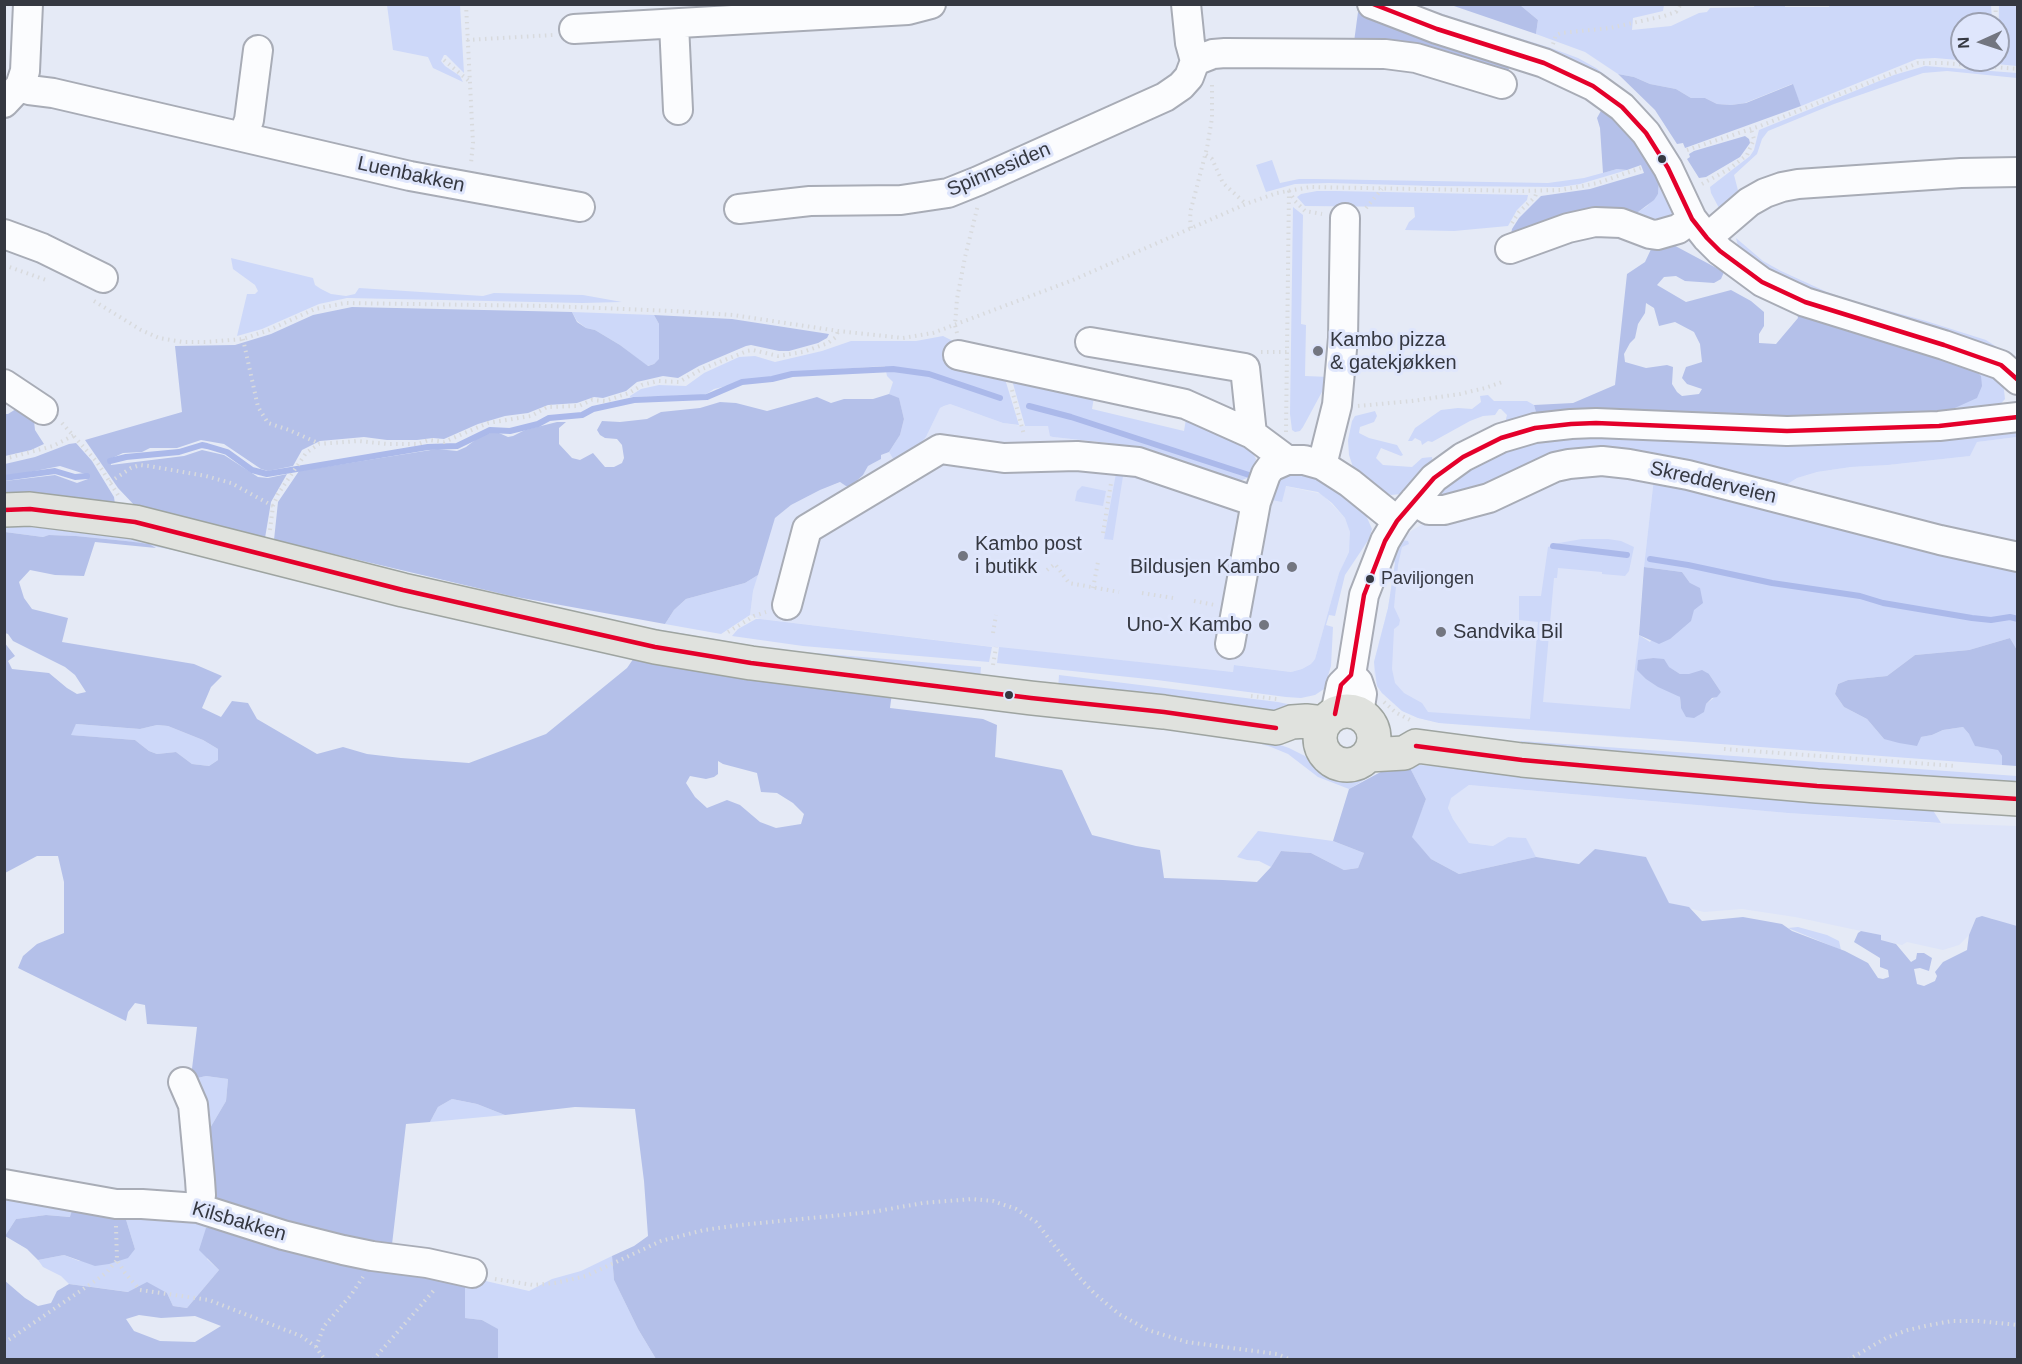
<!DOCTYPE html>
<html>
<head>
<meta charset="utf-8">
<style>
  body { margin:0 }
  #map { position:relative; width:2022px; height:1364px; overflow:hidden; background:#e5eaf6; font-family:Arial,sans-serif }
  canvas { display:block }
  .frame { position:absolute; inset:0; border:6px solid #353841; pointer-events:none }
  .north { position:absolute; left:1950px; top:12px; width:60px; height:60px; box-sizing:border-box; background:#dfe6fc; border:2px solid #9ba0b1; border-radius:50%; rotate:267deg; font-size:16px; font-weight:700; line-height:24px; text-align:center; color:#353841 }
  .north::after { content:''; display:block; margin:auto; width:21px; height:27px; background:#737680; clip-path:polygon(50% 0,100% 100%,50% 72%,0 100%) }
</style>
</head>
<body>
<div id="map">
<canvas width="2022" height="1364"></canvas>
<div class="frame"></div>
<div class="north">N</div>
</div>
<script>
const ctx = document.querySelector('canvas').getContext('2d');
ctx.lineJoin = 'round';
function fillPath(path, color) {
  ctx.fillStyle = color;
  ctx.fill(path, 'evenodd');
}
function poly(rows) {
  const path = new Path2D();
  for (const r of rows) {
    if (r.length === 3) {
      path.moveTo(r[0] + r[2], r[1]);
      path.arc(r[0], r[1], r[2], 0, 2 * Math.PI);
      continue;
    }
    path.moveTo(r[0], r[1]);
    for (let i = 2; i < r.length; i += 2) path.lineTo(r[i], r[i + 1]);
  }
  return path;
}
function strokePath(path, color, width, dash) {
  ctx.strokeStyle = color;
  ctx.lineWidth = width;
  ctx.lineCap = dash ? 'butt' : 'round';
  ctx.setLineDash(dash || []);
  ctx.stroke(path);
}
function drawText(font, color, halo, rows, align = 'center') {
  ctx.font = font + ' Arial,sans-serif';
  ctx.lineWidth = 6;
  ctx.setLineDash([]);
  ctx.textBaseline = 'middle';
  ctx.strokeStyle = halo;
  ctx.fillStyle = color;
  for (const [text, x, y, turn = 0] of rows) {
    ctx.save();
    ctx.translate(x, y);
    ctx.rotate((+turn || 0) * Math.PI / 180);
    ctx.textAlign = isNaN(turn) ? turn : align;
    if (halo) ctx.strokeText(text, 0, 0);
    ctx.fillText(text, 0, 0);
    ctx.restore();
  }
}
fillPath(poly([
  [950,404,1003,423,1022,426,1048,426,1053,437,1109,443,1128,448,1282,501,1285,486,1322,494,1345,518,1349,527,1351,537,1349,552,1339,573,1315,659,1311,664,1302,669,1291,672,1235,665,1233,672,1011,649,760,619,750,615,753,591,775,518,791,505,820,490,841,482,851,486,863,475,868,466,881,459,881,455,889,452,895,462,926,437,940,408],
  [2017,437,2017,547,1783,487,1797,478,1817,472,1851,467,1888,465,1970,456,1977,442],
  [1579,472,1654,478,1643,577,1631,738,1439,723,1418,718,1402,711,1382,693,1377,686,1374,672,1374,662,1388,608,1395,563,1392,558,1402,540,1411,531,1426,522],
  [1469,785,1788,813,1932,823,2017,826,2017,926,1998,922,1991,918,1976,918,1969,935,1959,945,1943,950,1907,942,1902,945,1880,940,1880,935,1795,917,1742,909,1704,912,1669,903,1659,883,1595,849,1579,864,1536,857,1525,838,1508,837,1493,846,1469,843,1453,819,1448,808,1450,798]
]), '#dde4f9');
fillPath(poly([
  [1755,4,1785,5,1785,7,1829,7,1830,4,1991,5,1992,20,1990,24,1962,24,1962,60,1971,60,1970,61,1935,58,1917,59,1801,106,1792,84,1745,103,1731,105,1717,104,1705,98,1691,98,1676,89,1650,84,1634,77,1618,74,1585,52,1536,34,1538,20,1520,5,1664,5,1663,11,1633,18,1632,30,1671,26,1699,13,1707,12,1710,8,1754,7],
  [387,5,460,5,464,73,446,55,444,55,441,61,445,66,460,76,463,82,433,68,428,57,393,50],
  [1395,5,1414,5,1551,48,1578,58,1596,68,1609,78,1639,105],
  [1999,5,2017,5,2017,66,1986,63,1985,60,1998,60],
  [1925,66,2017,73,2017,78,1947,71,1923,73,1834,104,1768,131,1762,139,1757,154,1734,175,1740,198,1719,208,1711,193,1710,187,1750,156,1754,150,1759,130,1894,75],
  [1272,160,1280,183,1299,179,1314,179,1548,183,1584,178,1617,169,1627,170,1580,184,1560,187,1434,186,1329,183,1295,184,1266,192,1256,165],
  [1659,182,1674,207,1671,221,1665,226,1627,215,1638,212,1647,206,1658,194],
  [1317,191,1336,191,1528,195,1527,200,1517,210,1508,226,1454,231,1405,230,1409,222,1415,217,1414,207,1305,206,1297,197,1301,194],
  [1293,207,1303,215,1301,324,1306,325,1305,376,1330,377,1303,427,1300,431,1295,432,1292,430,1290,414],
  [1736,238,1763,261,1781,271,1827,292,1850,300,1926,321,1986,340,2000,349,1996,352,1788,284,1739,251],
  [231,258,313,278,315,285,321,289,331,294,346,296,355,294,359,288,483,296,494,293,583,295,622,302,582,303,347,298,319,304,262,329,237,336,247,294,255,294,258,291,255,285,233,269],
  [572,312,654,315,659,324,659,360,654,364,647,366,620,345,595,330,586,328,577,321],
  [943,336,955,342,948,367,1005,379,1019,425,1003,423,950,404,944,406,940,408,926,437,915,449,895,462,889,452,900,435,904,419,899,399,889,394,893,382,887,376,885,366,791,372,775,377,737,381,735,384,714,389,705,395,630,397,630,396,641,389,659,385,686,386,704,373,739,357,755,356,775,362,822,351,851,341,916,341],
  [1966,361,2003,382,2005,399,1997,408,1946,412],
  [1012,380,1094,397,1092,409,1184,431,1186,419,1199,421,1251,449,1256,459,1255,464,1247,478,1235,483,1109,443,1053,437,1050,436,1048,426,1025,426],
  [1488,395,1494,401,1527,401,1534,405,1537,416,1505,423,1507,415,1501,409,1499,409,1495,415,1483,416,1470,421,1432,442,1428,441,1422,445,1421,441,1415,438,1412,441,1408,441,1415,428,1441,410,1458,408,1472,409,1481,402,1480,396],
  [1375,411,1377,416,1374,422,1360,427,1359,433,1369,438,1397,445,1403,455,1401,456,1381,448,1376,458,1383,465,1412,467,1422,458,1432,457,1433,463,1401,494,1391,495,1376,487,1353,467,1349,455,1348,440,1352,421,1355,416],
  [2017,431,2017,437,1977,442,1970,456,1888,465,1851,467,1817,472,1797,478,1783,487,1648,459,1506,481,1442,497,1441,495,1444,486,1491,455,1553,436],
  [1117,468,1141,473,1140,479,1123,476,1113,540,1104,539],
  [1297,471,1319,474,1365,513,1372,529,1369,539,1345,575,1335,616,1329,615,1326,625,1333,627,1331,666,1324,689,1315,695,1301,698,1286,697,1157,680,997,663,999,647,1233,672,1234,665,1291,672,1302,669,1311,664,1315,659,1339,573,1349,552,1350,532,1345,518,1332,503,1318,492,1286,486,1282,502,1272,500,1275,484,1282,477],
  [1654,478,2017,569,2017,650,2010,638,1969,650,1915,655,1887,676,1848,680,1838,684,1835,694,1844,707,1867,719,1884,739,1921,737,1932,735,1943,730,1963,727,1969,734,1976,746,1998,749,2002,756,2002,765,1439,723,1418,718,1402,711,1382,693,1377,686,1374,662,1388,608,1395,563,1392,558,1402,540,1408,541,1409,544,1402,547,1398,565,1394,607,1400,620,1399,625,1394,629,1392,669,1395,683,1404,693,1422,703,1428,712,1530,719,1538,622,1519,620,1519,596,1541,596,1548,547,1559,543,1582,539,1608,539,1621,541,1634,547,1629,571,1625,576,1602,574,1602,572,1558,568,1557,578,1554,578,1543,702,1630,709,1639,635,1650,642,1690,583,1682,572,1644,567],
  [1653,658,1680,674,1709,674,1721,692,1706,704,1681,708,1680,697,1638,661],
  [1082,486,1106,491,1103,506,1075,501,1077,491],
  [5,526,52,528,121,535,202,553,198,555,126,541,76,536,50,535,43,537,5,532],
  [758,575,753,591,750,615,721,634,665,624,674,610,686,599,745,583],
  [591,618,779,650,981,667,980,680,776,654],
  [756,619,760,619,992,647,989,662,803,646,732,636,738,629],
  [1059,675,1278,702,1306,708,1291,711,1255,711,1087,687,1078,686,1058,690],
  [76,724,140,729,157,725,168,726,203,740,218,749,218,760,209,766,192,764,176,752,157,754,149,751,135,740,70,735],
  [1220,731,1263,739,1289,748,1305,756,1322,771,1335,777,1347,780,1358,779,1376,773,1349,789,1318,777,1288,754,1271,747],
  [1521,741,2017,776,2017,787,1521,745,1520,743],
  [1408,764,1933,806,1934,812,1941,823,1788,813,1469,785,1451,798,1448,808,1453,819,1469,843,1493,846,1508,837,1526,838,1536,857,1459,874,1431,859,1411,837,1426,799],
  [1258,831,1333,841,1364,853,1358,868,1344,870,1311,853,1281,851,1271,867,1259,861,1247,860,1237,857],
  [1798,927,1827,935,1839,941,1841,950,1788,928],
  [206,1076,228,1079,226,1101,203,1140,193,1079],
  [452,1099,477,1104,505,1115,430,1122,438,1107],
  [5,1192,74,1204,71,1217,46,1215,16,1219,5,1236],
  [124,1213,223,1225,207,1259,219,1270,187,1308,173,1306,167,1293,129,1292,69,1284,61,1276,43,1267,38,1260,64,1255,79,1261,135,1249],
  [612,1256,614,1280,638,1329,656,1359,498,1359,497,1329,482,1320,465,1318,465,1285,421,1266,529,1291,552,1279,581,1271]
]), '#cdd8f9');
fillPath(poly([
  [1451,5,1520,5,1538,20,1536,34],
  [1358,12,1508,62,1509,71,1507,75,1354,42],
  [1618,74,1634,77,1650,84,1676,89,1691,98,1705,98,1717,104,1731,105,1746,103,1793,84,1801,106,1685,148,1683,143,1677,144,1655,110],
  [1603,107,1626,129,1652,167,1659,182,1658,194,1654,200,1638,212,1627,215,1511,234,1512,229,1519,218,1541,196,1590,189,1644,173,1641,165,1627,170,1617,169,1603,173,1600,128,1597,118],
  [1745,136,1749,139,1750,143,1740,157,1706,177,1699,178,1687,159,1690,157,1689,154,1694,151],
  [1666,241,1724,272,1721,279,1714,283,1685,281,1676,276,1664,277,1657,285,1686,302,1731,290,1751,301,1764,312,1764,326,1759,334,1759,343,1776,344,1798,318,1796,308,1966,361,1981,376,1982,386,1977,398,1946,412,1918,417,1537,416,1534,405,1573,403,1615,385,1627,274,1645,262,1653,245],
  [1646,303,1654,308,1659,326,1675,322,1694,332,1700,344,1702,362,1686,367,1682,378,1687,384,1702,389,1699,394,1682,396,1677,392,1672,384,1673,367,1667,365,1646,368,1625,362,1624,354,1630,343,1635,338,1638,324,1645,313],
  [352,307,572,312,577,322,586,328,595,330,620,345,648,366,654,364,659,359,659,324,654,315,732,319,829,334,827,338,818,343,789,351,779,351,751,345,746,346,699,366,678,378,663,376,637,382,626,391,603,398,594,397,577,403,548,405,528,413,505,416,478,424,444,439,433,438,417,440,387,440,364,437,320,441,302,450,293,466,268,471,261,469,224,444,201,440,177,448,150,448,142,452,123,453,110,459,111,465,184,456,202,450,224,455,258,477,268,478,287,474,271,502,265,538,137,508,118,488,85,440,182,412,175,346,235,345,271,334,313,315],
  [889,394,899,398,904,419,900,435,889,452,881,455,881,459,868,466,863,475,851,486,846,486,840,482,820,490,791,505,775,518,758,575,745,583,686,599,674,610,665,624,511,596,274,540,278,502,299,471,437,449,457,451,466,447,479,437,490,433,499,433,508,437,513,436,525,430,557,422,566,422,559,428,559,444,572,458,580,460,593,453,605,467,614,467,622,463,624,458,622,445,617,439,605,438,600,435,597,430,602,421,620,422,647,419,661,412,700,408,720,402,736,403,767,411,817,397,831,403,844,399,873,399],
  [16,409,34,421,35,430,44,444,31,450,5,456,4,414,8,414],
  [76,443,92,461,114,497,115,504,5,496,5,481,55,475,77,483,88,479,85,474,60,466,5,477,5,464,35,457,69,444],
  [5,532,43,537,49,535,76,536,126,541,149,544,156,548,95,542,84,576,55,575,30,570,19,582,24,598,32,609,68,618,62,642,194,664,222,676,211,687,202,708,221,717,232,701,248,703,257,719,317,754,343,747,367,754,401,758,469,763,546,734,627,668,636,655,892,693,890,708,983,719,997,725,995,757,1062,770,1092,835,1136,846,1160,850,1164,878,1223,880,1257,882,1271,867,1281,851,1311,853,1344,870,1358,868,1364,853,1333,841,1349,789,1390,767,1408,764,1426,799,1412,837,1431,859,1459,874,1536,857,1579,864,1595,849,1646,857,1669,903,1689,907,1702,921,1743,917,1782,924,1792,931,1845,951,1868,963,1878,978,1883,979,1889,977,1888,970,1880,967,1880,958,1854,942,1858,933,1861,931,1881,935,1881,940,1896,944,1911,962,1916,959,1917,953,1924,953,1932,958,1929,971,1920,968,1914,969,1917,984,1924,986,1935,981,1937,976,1935,972,1943,962,1967,950,1969,935,1976,918,1982,916,2017,926,2017,1359,656,1359,638,1329,614,1280,612,1256,634,1246,648,1236,644,1181,635,1109,575,1107,505,1115,477,1104,452,1099,438,1107,430,1122,406,1124,391,1253,214,1210,203,1140,226,1101,228,1079,206,1076,193,1079,191,1077,197,1027,147,1024,145,1005,135,1003,128,1012,126,1021,18,968,23,956,37,944,64,933,64,882,58,856,37,856,5,873,4,642,15,656,8,661,12,669,49,673,67,688,77,694,86,692,75,675,65,667,13,641,8,634,5,633],
  [76,724,140,729,157,725,168,726,203,740,218,749,218,760,209,766,192,764,176,752,157,754,149,751,135,740,71,735],
  [718,761,723,764,757,773,761,792,777,793,793,803,804,814,801,824,776,828,760,822,740,805,727,800,707,808,695,797,686,783,690,776,706,779,714,777,718,774],
  [1644,567,1682,572,1690,583,1700,588,1703,603,1694,610,1691,621,1670,639,1659,644,1639,635],
  [2010,638,2017,650,2017,766,2002,765,2002,756,1998,750,1975,746,1969,734,1963,727,1943,730,1932,735,1921,737,1917,746,1899,743,1884,739,1867,719,1844,707,1835,694,1838,684,1848,680,1887,676,1915,655,1969,650],
  [1653,658,1664,659,1669,667,1680,674,1689,674,1702,670,1709,674,1721,692,1717,697,1712,698,1706,704,1704,712,1694,718,1686,717,1681,708,1680,697,1658,687,1646,679,1637,670,1638,660],
  [74,1204,124,1213,135,1249,128,1258,109,1264,95,1266,64,1255,38,1260,27,1249,5,1236,16,1219,46,1215,70,1217],
  [223,1225,465,1285,465,1318,482,1320,498,1329,498,1359,5,1359,4,1280,25,1298,38,1306,51,1303,57,1291,69,1284,128,1292,147,1282,167,1293,173,1306,187,1308,219,1270,199,1250,206,1228],
  [139,1315,161,1318,195,1316,221,1326,195,1342,160,1341,134,1331,126,1319]
]), '#b4c0e9');
strokePath(poly([
  [1029,406,1071,417,1249,475],
  [110,461,126,457,179,452,202,445,207,446,227,452,252,470,267,474,428,447,457,446,490,430,510,431,538,424,549,418,582,415,593,409,634,400,707,397,742,382,772,379,792,374,893,369,929,374,1000,398],
  [4,478,55,471,75,477,87,476],
  [1553,546,1627,555],
  [1650,559,1688,565,1772,583,1860,596,1883,603,1972,618,1991,620,2010,617,2018,619]
]), '#abb9ea', 6);
const minor = poly([
  [1372,4,1437,29,1544,63,1593,86,1622,107,1646,133,1668,168,1692,219,1707,238,1720,251,1762,282,1805,302,1944,345,2001,365,2018,380],
  [674,24,678,110],
  [574,29,908,10,931,4],
  [1195,61,1213,54,1225,53,1385,54,1416,58,1502,84],
  [20,86,29,90,53,93,410,176,580,207],
  [4,103,20,86,25,71,28,4],
  [243,136,249,120,258,50],
  [739,209,810,201,901,200,948,193,978,181,1165,97,1181,86,1189,77,1195,61,1190,43,1186,4],
  [4,234,42,248,103,278],
  [1707,238,1749,202,1765,193,1782,187,1798,184,1961,173,2018,172],
  [1510,249,1568,228,1595,222,1621,223,1650,234,1657,235,1678,229,1692,219],
  [1090,342,1245,368,1252,434],
  [958,355,1185,404,1252,434,1287,460],
  [4,384,43,410],
  [1322,465,1337,405,1343,338,1345,218],
  [1414,501,1429,510,1444,510,1489,498,1555,467,1569,464,1602,461,1629,464,1688,475,1940,540,2018,557],
  [787,605,807,529,940,449,1004,458,1077,456,1138,462,1256,502],
  [1230,644,1256,502,1266,474,1271,467,1287,460,1304,460,1322,465,1350,483,1397,521],
  [1351,675,1358,682,1362,694,1359,714],
  [1335,714,1341,685,1351,675,1364,595,1385,541,1397,521,1434,478,1463,457,1501,438,1535,428,1571,424,1596,423,1787,431,1939,426,2018,417],
  [183,1082,193,1105,200,1180,201,1195,198,1208],
  [4,1184,116,1204,142,1204,198,1208,283,1235,343,1250,372,1256,427,1263,472,1273]
]);
const major = poly([
  [4,510,30,509,135,522,403,590,655,647,751,663,1031,698,1164,712,1276,728,1292,722,1306,721,1324,723],
  [1347,738,27],
  [1369,755,1404,753,1416,746,1522,760,1610,768,1817,786,2018,799]
]);
strokePath(minor, '#a8acb6', 32);
strokePath(major, '#9ea4a0', 36);
strokePath(poly([
  [466,4,473,143,471,163],
  [1995,24,1996,4],
  [467,40,553,35],
  [1553,44,1556,35,1561,33,1610,28,1664,16,1676,12,1681,4],
  [444,60,469,81],
  [1687,150,1760,126,1918,63,1943,63,2018,69],
  [1206,155,1212,159,1223,183,1246,204],
  [1702,184,1729,169,1747,155,1754,139,1751,129],
  [1289,191,1295,201,1305,211,1322,214],
  [1366,208,1382,189],
  [1512,223,1519,212,1535,197,1537,191],
  [1191,228,1190,218,1191,209,1207,148,1212,118,1212,84],
  [4,265,49,281],
  [94,301,141,330,159,338,183,342,206,342,243,339,269,330,315,309,345,303,548,306,674,311,733,315,838,331,903,338,933,333,1073,280,1246,204,1277,193,1310,187,1522,191,1561,190,1598,183,1641,168],
  [957,333,955,325,957,299,965,257,978,205],
  [243,339,258,407,268,423,289,430,318,443],
  [1261,352,1287,352],
  [1012,390,1024,435],
  [1358,406,1412,401,1460,394,1485,388,1505,381],
  [62,423,97,462,118,495],
  [1286,432,1289,190],
  [4,459,53,446,74,435],
  [110,482,131,468,140,465,149,466,206,476,231,483,273,506],
  [270,530,273,506,278,494,306,453,319,444,358,441,387,444,418,444,429,440,444,442,488,423,531,416,547,407,579,406,592,400,605,401,629,393,642,385,658,381,679,382,702,369,747,351,753,350,778,356,803,352,828,343,836,337,838,331],
  [1103,533,1111,483],
  [1047,570,1055,564,1069,583,1119,592],
  [1093,588,1098,562],
  [1142,593,1173,598],
  [1194,601,1215,605],
  [728,632,754,616,766,612],
  [993,633,996,615],
  [993,665,996,647],
  [1251,696,1277,699],
  [1384,702,1395,712,1410,720],
  [1724,749,1956,766],
  [116,1226,117,1260,125,1273,140,1290,209,1300,301,1336,316,1347,325,1360],
  [495,1279,533,1285,555,1283,586,1276,661,1241,704,1230,740,1225,872,1212,923,1203,972,1199,993,1201,1016,1209,1036,1222,1078,1276,1095,1294,1119,1314,1148,1330,1187,1342,1277,1354,1291,1360],
  [4,1343,95,1281,107,1272,117,1260],
  [316,1347,324,1326,351,1295,363,1277],
  [373,1360,436,1288],
  [1848,1360,1886,1338,1908,1330,1930,1325,1952,1321,1978,1321,2018,1325]
]), '#d8dadd', 4, [1.5, 4.5]);
strokePath(minor, '#fbfcfe', 28);
strokePath(major, '#e0e2de', 33);
strokePath(poly([
  [1373,4,1437,29,1544,63,1593,86,1622,107,1646,133,1668,168,1692,219,1707,238,1720,251,1762,282,1805,302,1944,345,2001,365,2018,380],
  [4,510,30,509,135,522,403,590,655,647,751,663,1031,698,1164,712,1276,728],
  [1335,714,1341,685,1351,675,1364,595,1385,541,1397,521,1434,478,1463,457,1501,438,1535,428,1571,424,1596,423,1787,431,1939,426,2018,417],
  [1416,746,1522,760,1610,768,1817,786,2018,799]
]), '#e4002b', 4.5);
for (const [x, y, r, color] of [
  [1662,159,5,"#353841"],
  [1318,351,6,"#737680"],
  [963,556,6,"#737680"],
  [1292,567,6,"#737680"],
  [1370,579,5,"#353841"],
  [1264,625,6,"#737680"],
  [1441,632,6,"#737680"],
  [1009,695,5,"#353841"]
]) {
  const dot = new Path2D();
  dot.arc(x, y, r, 0, 2 * Math.PI);
  ctx.fillStyle = color;
  ctx.fill(dot);
  strokePath(dot, '#dfe6fc', 2);
}
drawText('18px', '#353841', '#dfe6fc', [
  ["Paviljongen",1381,579]
], 'left');
drawText('20px', '#353841', '#dfe6fc', [
  ["Spinnesiden",999,170,-23],
  ["Luenbakken",411,175,12],
  ["Skredderveien",1713,483,13],
  ["Kilsbakken",239,1222,16]
]);
drawText('20px', '#353841', '#dfe6fc', [
  ["Kambo pizza",1330,340],
  ["& gatekjøkken",1330,363],
  ["Kambo post",975,544],
  ["i butikk",975,567],
  ["Bildusjen Kambo",1280,567,"right"],
  ["Uno-X Kambo",1252,625,"right"],
  ["Sandvika Bil",1453,632]
], 'left');
</script>
</body>
</html>
